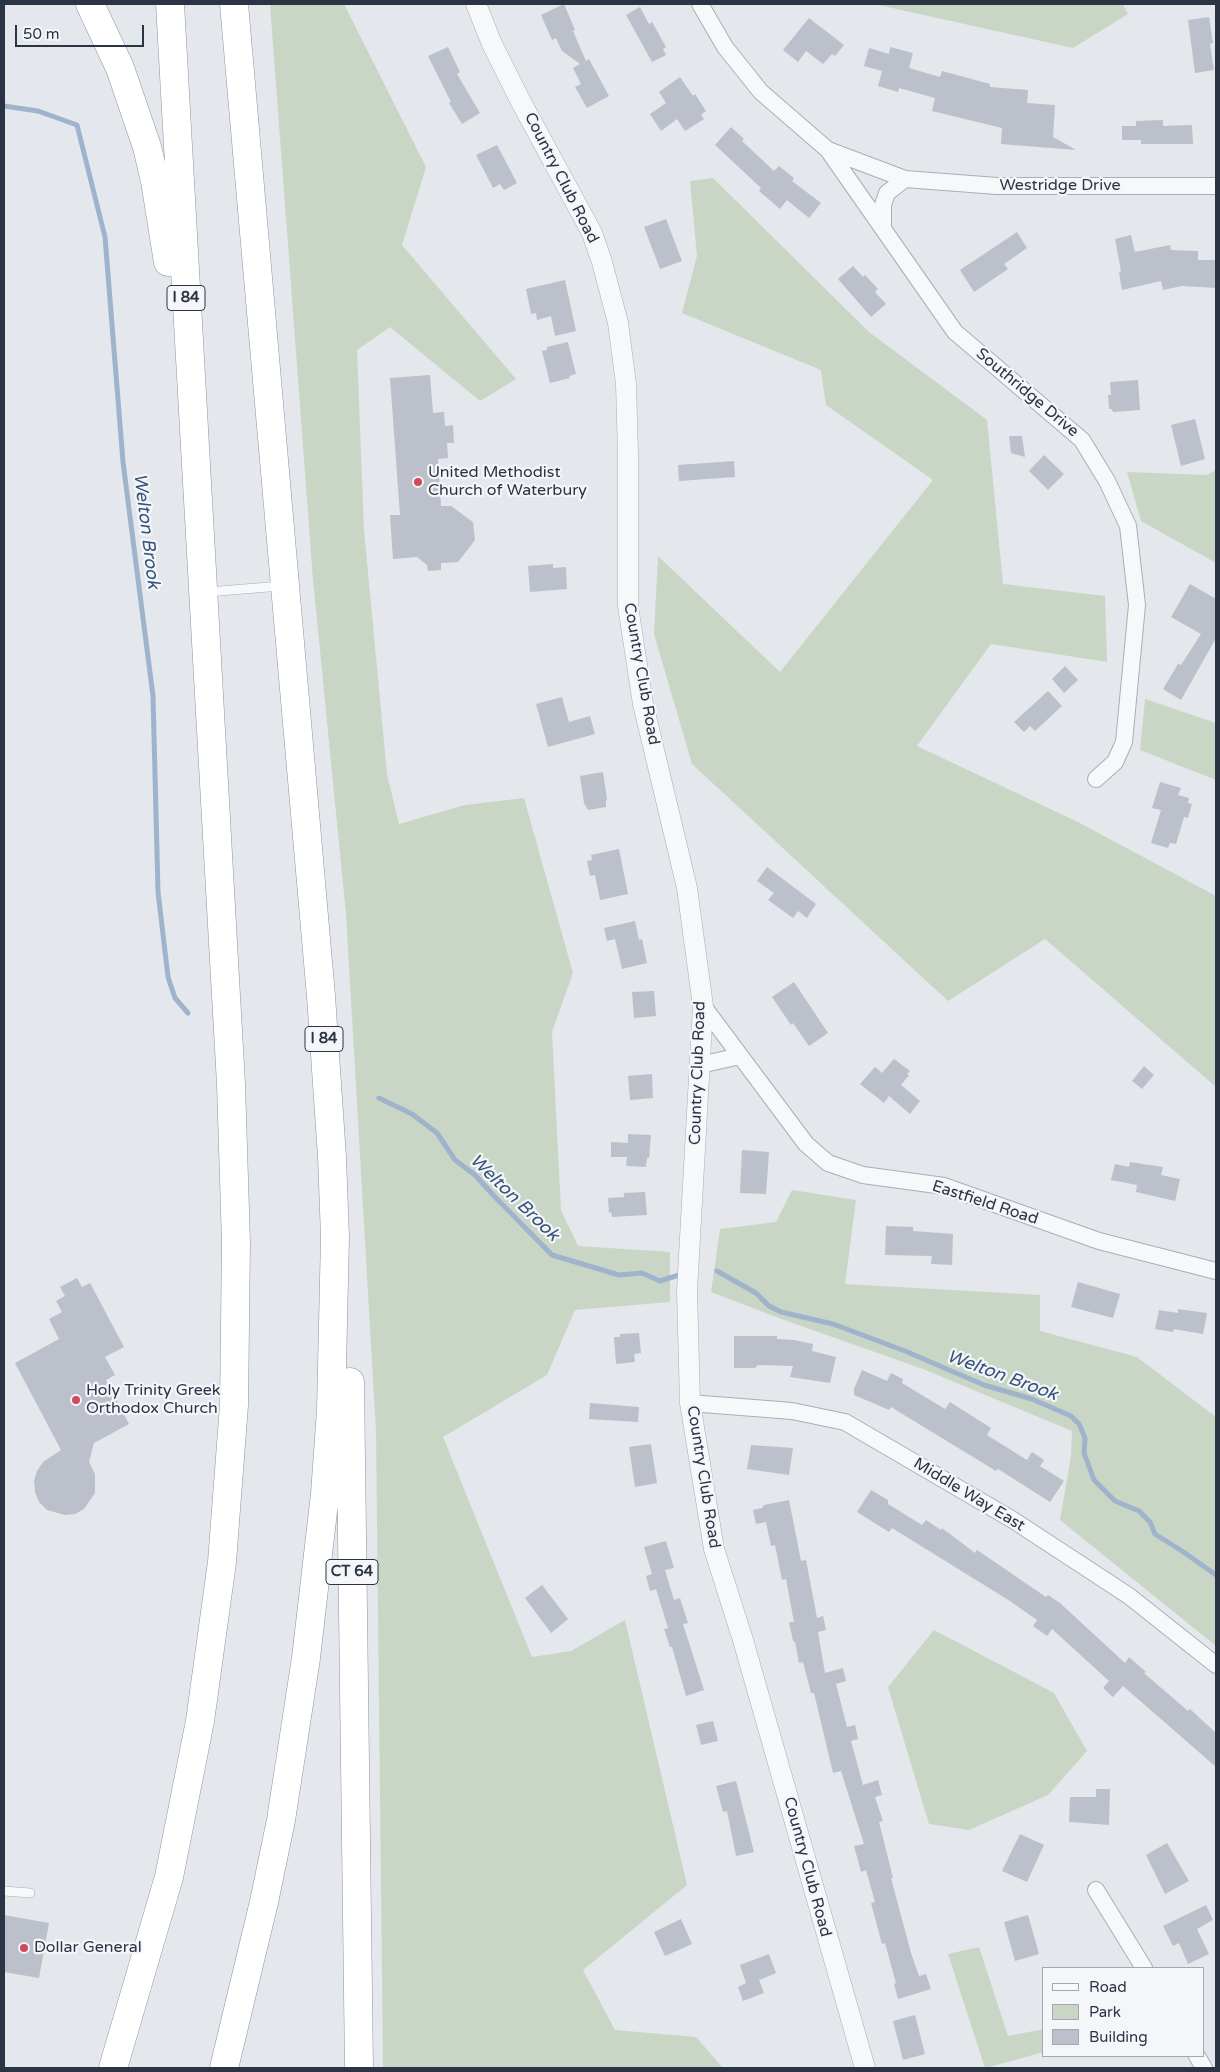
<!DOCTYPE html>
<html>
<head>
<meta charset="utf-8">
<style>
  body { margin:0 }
  #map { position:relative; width:1220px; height:2072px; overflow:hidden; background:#e4e7ec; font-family:"Varela Round",sans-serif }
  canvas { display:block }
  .frame { position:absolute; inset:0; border:5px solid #2b3445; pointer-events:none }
  .legend { position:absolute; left:1042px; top:1967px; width:162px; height:90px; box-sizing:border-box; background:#f4f6f9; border:1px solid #a4a8b1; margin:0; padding:6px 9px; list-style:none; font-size:15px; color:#2b3445 }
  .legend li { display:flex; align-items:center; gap:10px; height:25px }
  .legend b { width:25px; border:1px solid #a4a8b1 }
  .scale { position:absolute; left:15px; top:25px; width:129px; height:22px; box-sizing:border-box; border:2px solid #2b3445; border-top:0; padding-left:6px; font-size:15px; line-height:18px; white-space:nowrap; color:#2b3445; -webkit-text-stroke:4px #f4f6f9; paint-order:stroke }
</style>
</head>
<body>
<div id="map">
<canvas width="1220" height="2072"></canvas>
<div class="frame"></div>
<ul class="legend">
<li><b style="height:6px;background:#f7f8fa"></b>Road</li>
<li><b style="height:14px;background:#c9d6c5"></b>Park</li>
<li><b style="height:14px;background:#bbc0ca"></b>Building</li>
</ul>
<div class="scale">50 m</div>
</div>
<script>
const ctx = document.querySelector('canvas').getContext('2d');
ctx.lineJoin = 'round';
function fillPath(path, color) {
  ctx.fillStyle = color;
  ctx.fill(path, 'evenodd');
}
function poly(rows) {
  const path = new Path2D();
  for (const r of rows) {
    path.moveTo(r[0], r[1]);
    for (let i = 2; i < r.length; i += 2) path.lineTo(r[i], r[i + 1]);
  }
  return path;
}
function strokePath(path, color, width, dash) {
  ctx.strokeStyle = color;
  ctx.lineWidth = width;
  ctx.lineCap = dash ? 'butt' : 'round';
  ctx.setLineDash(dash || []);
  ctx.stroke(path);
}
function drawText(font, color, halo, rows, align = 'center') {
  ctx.font = font + ' "Varela Round",sans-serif';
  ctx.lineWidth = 4.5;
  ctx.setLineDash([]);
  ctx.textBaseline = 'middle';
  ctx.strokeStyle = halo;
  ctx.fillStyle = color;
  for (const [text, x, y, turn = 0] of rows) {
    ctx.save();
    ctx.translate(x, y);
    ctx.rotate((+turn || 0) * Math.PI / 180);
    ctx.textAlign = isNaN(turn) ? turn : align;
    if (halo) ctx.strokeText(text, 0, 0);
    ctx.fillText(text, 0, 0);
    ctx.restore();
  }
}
fillPath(poly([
  [270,4,344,4,426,167,402,245,516,379,480,401,390,327,357,350,364,530,387,774,399,824,465,805,524,798,573,973,552,1032,561,1210,578,1246,670,1252,670,1302,575,1310,547,1375,443,1437,532,1657,571,1651,625,1620,687,1885,583,1970,615,2030,696,2037,723,2068,383,2068,376,1431,346,914,313,580],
  [874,4,1123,4,1128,14,1073,48],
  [713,178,869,332,987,420,1003,584,1105,596,1107,662,991,644,917,746,1080,823,1216,896,1216,1087,1045,939,948,1001,692,764,654,634,658,556,780,672,933,480,826,405,821,370,682,313,697,256,690,181],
  [1216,470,1216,563,1141,521,1127,472,1207,475],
  [1145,699,1216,723,1216,780,1140,750],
  [792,1190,856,1200,845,1284,1040,1295,1040,1331,1137,1357,1216,1417,1216,1646,1060,1520,1071,1456,1072,1431,923,1369,784,1320,711,1292,720,1229,776,1222],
  [934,1630,1054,1693,1087,1751,1048,1795,969,1830,929,1824,888,1687],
  [979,1947,1008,2036,1044,2029,1044,2052,985,2068,948,1954]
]), '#c9d6c5');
strokePath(poly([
  [4,106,38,111,77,125,105,237,123,462,153,696,158,892,168,977,175,998,188,1013],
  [379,1098,412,1114,437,1133,455,1160,475,1175,495,1197,552,1255,619,1275,642,1273,660,1281,679,1275],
  [717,1271,756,1293,769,1306,781,1312,833,1324,905,1351,984,1385,1032,1399,1071,1416,1079,1424,1085,1438,1084,1453,1094,1480,1115,1501,1139,1511,1150,1522,1155,1534,1185,1553,1216,1575]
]), '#9fb4cc', 5);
fillPath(poly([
  [564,4,575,30,573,31,586,61,589,59,609,96,587,108,575,87,581,84,573,68,580,64,562,51,556,38,552,40,541,15],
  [640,7,649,24,652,22,666,47,663,49,666,55,652,62,626,15],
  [1209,17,1213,43,1210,44,1214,70,1195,73,1188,20],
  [809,18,844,45,835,56,832,54,823,64,806,51,798,62,783,50],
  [448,47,460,72,457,74,480,113,462,124,449,103,451,102,428,56],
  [890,47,913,53,909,68,940,77,942,71,990,84,990,87,1028,90,1027,103,1055,105,1053,137,1076,150,1001,144,1002,128,932,111,935,98,899,88,898,92,878,86,882,71,864,66,869,48,889,54],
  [680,77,693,96,695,94,706,111,701,115,704,119,685,131,677,119,661,131,650,114,666,103,659,92],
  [1163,120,1163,126,1192,125,1193,144,1141,144,1141,140,1122,140,1122,126,1136,126,1136,121],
  [731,127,744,139,742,141,774,171,779,166,794,178,792,181,821,203,809,218,787,200,780,209,759,191,761,188,715,145],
  [497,145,517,183,504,190,500,184,493,188,476,155],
  [666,219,682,261,660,269,644,227],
  [1017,232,1027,248,1004,264,1008,269,974,292,960,270],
  [1131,235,1135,252,1170,245,1171,250,1198,251,1198,260,1216,260,1216,288,1182,286,1163,290,1161,281,1122,290,1119,273,1121,271,1115,239],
  [853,266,863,277,865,275,878,289,875,292,886,304,871,317,838,279],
  [565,280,576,331,555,336,551,316,537,320,536,313,531,314,526,289],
  [568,342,576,374,569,376,570,378,550,383,542,351,547,350,547,347],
  [430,375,433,413,444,412,445,426,453,425,454,443,447,443,448,458,438,459,441,506,451,506,473,522,475,540,458,562,441,563,441,570,428,571,427,565,417,557,393,559,390,515,400,515,390,378],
  [1138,380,1140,410,1113,412,1112,409,1109,409,1108,395,1111,395,1110,382],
  [1195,419,1205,459,1181,466,1171,425],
  [1009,436,1022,436,1025,457,1011,453],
  [1044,455,1064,474,1048,490,1029,471],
  [734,461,735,477,679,481,678,465],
  [553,564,553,568,566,567,567,589,530,592,528,566],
  [1190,584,1216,599,1216,638,1181,700,1163,689,1178,664,1181,665,1201,634,1171,617],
  [1065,666,1078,680,1064,693,1052,679],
  [1048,691,1062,706,1035,731,1030,726,1024,732,1014,722],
  [562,697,569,722,590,716,595,734,548,747,536,704],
  [603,772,607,799,606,801,606,807,588,810,584,803,580,776],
  [1160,782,1181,788,1178,795,1189,798,1188,803,1192,804,1188,818,1184,817,1176,844,1170,843,1168,848,1151,843,1161,810,1152,808],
  [619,849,628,894,600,900,595,875,590,876,587,861,592,860,591,855],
  [767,867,816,904,807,918,798,911,793,918,768,900,774,893,757,881],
  [635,921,639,940,642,939,647,963,622,969,615,939,607,941,604,928],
  [794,982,828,1033,809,1046,793,1023,791,1025,772,997],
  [654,991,656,1016,634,1018,632,992],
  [894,1059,910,1071,907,1074,909,1075,901,1085,920,1101,910,1114,889,1096,884,1103,860,1084,875,1067,882,1073],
  [1144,1066,1154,1075,1142,1089,1132,1081],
  [652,1074,653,1098,630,1100,628,1076],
  [628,1134,651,1135,649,1158,647,1158,646,1167,626,1166,627,1157,611,1157,611,1142,628,1143],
  [742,1150,769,1152,766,1194,740,1193],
  [1130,1162,1163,1167,1161,1175,1180,1179,1175,1201,1136,1192,1137,1185,1111,1180,1115,1164,1129,1167],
  [645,1192,647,1215,612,1217,611,1212,609,1213,608,1198,624,1197,624,1193],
  [886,1226,913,1227,913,1231,953,1234,952,1265,931,1264,932,1256,885,1255],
  [77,1278,82,1287,90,1283,124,1347,105,1357,115,1375,106,1380,129,1424,94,1443,89,1462,95,1474,95,1493,84,1509,75,1514,65,1515,47,1510,39,1502,35,1492,34,1481,37,1471,43,1462,61,1450,15,1363,59,1339,49,1319,62,1312,56,1301,65,1296,60,1287],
  [1078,1282,1120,1294,1113,1318,1071,1307],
  [1178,1309,1207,1313,1203,1334,1174,1329,1173,1332,1155,1329,1159,1310,1178,1313],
  [639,1333,641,1353,634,1354,635,1362,616,1364,614,1337,620,1337,620,1334],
  [734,1336,777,1336,777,1339,794,1340,813,1344,812,1351,836,1357,830,1383,790,1377,793,1366,758,1365,755,1368,734,1368],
  [862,1370,887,1381,891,1373,903,1379,902,1383,945,1409,950,1402,991,1428,987,1435,1027,1460,1032,1452,1044,1460,1040,1466,1064,1481,1050,1502,998,1469,996,1471,891,1407,889,1410,854,1395,854,1389],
  [590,1403,639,1407,638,1422,589,1419],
  [651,1444,657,1483,635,1487,629,1447],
  [751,1445,793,1448,789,1475,747,1469],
  [871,1490,888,1500,888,1504,922,1525,926,1520,941,1530,942,1528,975,1553,977,1550,1046,1597,1048,1595,1060,1603,1125,1663,1129,1657,1146,1672,1144,1673,1188,1711,1190,1709,1216,1733,1216,1767,1123,1686,1113,1697,1103,1688,1109,1681,1052,1629,1047,1636,1033,1626,1037,1620,1010,1601,892,1528,889,1532,857,1512],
  [789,1500,801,1561,806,1560,817,1618,823,1616,826,1630,818,1632,825,1673,843,1668,846,1681,836,1684,847,1727,855,1725,858,1739,851,1741,863,1785,878,1780,882,1795,875,1797,883,1821,879,1822,893,1878,891,1878,911,1953,919,1976,926,1974,931,1989,898,1999,894,1984,896,1983,885,1943,882,1944,871,1903,875,1902,866,1870,861,1872,854,1846,864,1844,841,1771,833,1773,814,1693,811,1693,803,1662,799,1663,795,1642,793,1641,789,1622,794,1622,786,1579,782,1580,775,1545,771,1546,766,1522,756,1524,753,1510,762,1508,764,1505],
  [666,1541,674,1568,665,1570,674,1600,680,1598,688,1623,683,1624,704,1690,686,1696,672,1647,670,1647,664,1629,668,1628,656,1589,650,1591,646,1576,652,1574,644,1547],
  [542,1585,568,1619,551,1633,525,1598],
  [713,1721,718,1741,701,1745,696,1725],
  [736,1781,754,1852,736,1856,727,1811,723,1812,716,1786],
  [1096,1789,1110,1789,1109,1825,1069,1822,1070,1797,1096,1797],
  [1020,1834,1044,1845,1027,1882,1002,1871],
  [1167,1843,1189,1881,1165,1894,1146,1855],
  [1206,1905,1213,1920,1197,1929,1209,1954,1188,1964,1179,1943,1173,1946,1163,1926],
  [4,1915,49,1923,39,1978,4,1972],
  [1028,1915,1039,1954,1015,1961,1004,1922],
  [681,1919,692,1944,665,1956,654,1932],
  [769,1954,776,1973,759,1980,764,1993,743,2001,738,1987,746,1983,740,1965],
  [915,2015,925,2054,903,2060,893,2021]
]), '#bbc0ca');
const service = poly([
  [207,592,281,586],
  [4,1891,30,1893]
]);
const minor = poly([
  [700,4,725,47,761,92,828,150,905,179],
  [828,150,955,332,1082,440,1107,481,1128,526,1137,605,1124,742,1115,762,1096,779],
  [883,228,883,205,887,193,905,179,997,186,1216,186],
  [703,1006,806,1144,828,1163,863,1175,944,1186,1099,1241,1216,1271],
  [700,1065,740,1056],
  [690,1403,792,1411,845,1422,1013,1520,1129,1596,1216,1665],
  [1096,1890,1144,1968],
  [1197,2056,1204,2068]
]);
const tertiary = poly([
  [476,4,492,44,521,102,592,233,602,262,618,323,626,384,628,454,628,606,643,704,687,888,703,1006,687,1291,690,1403,714,1549,743,1640,865,2068]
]);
const motorway = poly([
  [90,4,120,68,147,147,155,181,168,262],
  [350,1382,359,2068],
  [113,2068,169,1877,200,1721,222,1562,234,1405,236,1243,231,1084,170,4],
  [224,2068,264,1902,281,1820,306,1658,325,1494,331,1410,335,1237,332,1157,321,996,234,4]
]);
strokePath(service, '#a9aeb7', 10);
strokePath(minor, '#a9aeb7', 18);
strokePath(tertiary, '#a9aeb7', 21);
strokePath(motorway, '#8b94a3', 29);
strokePath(service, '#f7f8fa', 9);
strokePath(minor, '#f7f8fa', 16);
strokePath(tertiary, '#f7f8fa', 20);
strokePath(motorway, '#fff', 28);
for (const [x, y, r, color] of [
  [418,482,5,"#d1495b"],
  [76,1400,5,"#d1495b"],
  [24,1948,5,"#d1495b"]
]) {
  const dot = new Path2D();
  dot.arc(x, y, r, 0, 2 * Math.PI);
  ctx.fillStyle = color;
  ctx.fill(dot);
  strokePath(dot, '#f4f6f9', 2);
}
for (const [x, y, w] of [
  [186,298,38],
  [324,1039,38],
  [352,1572,52]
]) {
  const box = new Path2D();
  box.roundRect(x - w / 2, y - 12.5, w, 25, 4);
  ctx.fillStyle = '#f4f6f9';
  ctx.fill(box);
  strokePath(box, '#2b3445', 1);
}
drawText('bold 15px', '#2b3445', null, [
  ["I 84",186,298],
  ["I 84",324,1039],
  ["CT 64",352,1572]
]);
drawText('16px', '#2b3445', '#f4f6f9', [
  ["Country Club Road",561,178,63],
  ["Westridge Drive",1060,186],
  ["Southridge Drive",1027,393,40],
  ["Country Club Road",641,674,80],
  ["Country Club Road",698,1073,-88],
  ["Eastfield Road",985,1203,18],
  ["Country Club Road",703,1477,81],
  ["Middle Way East",969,1495,31],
  ["Country Club Road",807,1867,75]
]);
drawText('16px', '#2b3445', '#f4f6f9', [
  ["United Methodist",428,473],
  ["Church of Waterbury",428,491],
  ["Holy Trinity Greek",86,1391],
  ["Orthodox Church",86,1409],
  ["Dollar General",34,1948]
], 'left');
drawText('italic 18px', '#34527a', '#f4f6f9', [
  ["Welton Brook",146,531,83],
  ["Welton Brook",514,1198,44],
  ["Welton Brook",1002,1376,20]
]);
</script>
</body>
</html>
